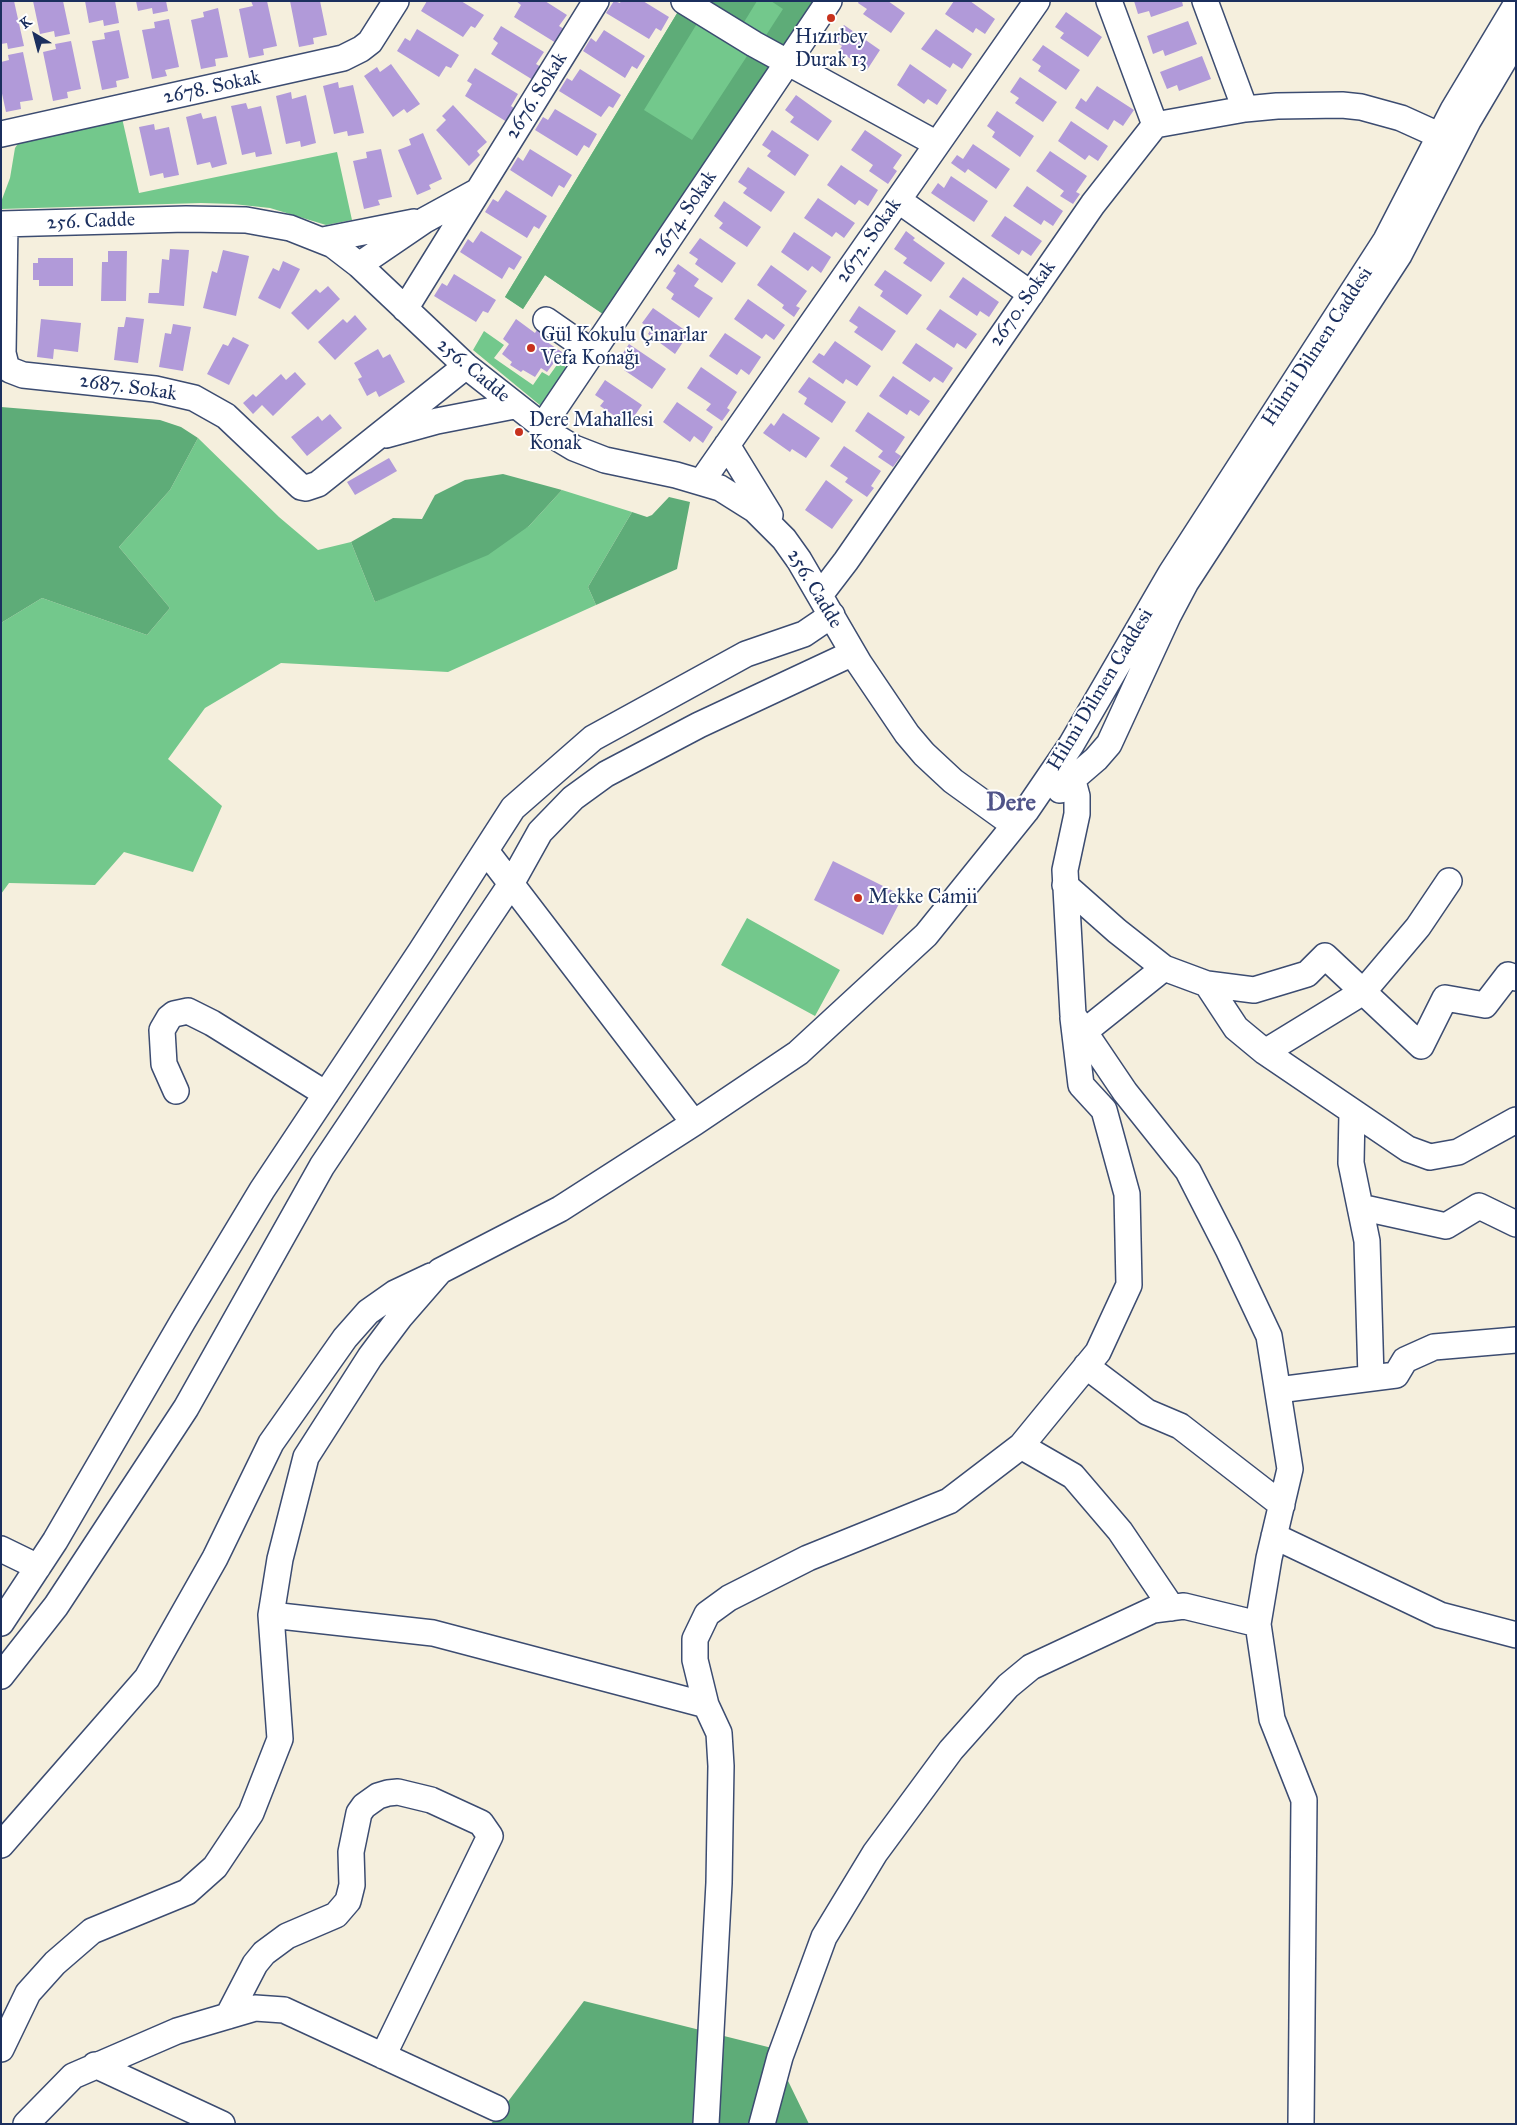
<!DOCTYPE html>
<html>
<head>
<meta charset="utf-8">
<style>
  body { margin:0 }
  #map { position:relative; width:1517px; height:2125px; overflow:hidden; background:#f5efdd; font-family:"IM FELL Great Primer",serif }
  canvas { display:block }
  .frame { position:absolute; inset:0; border:2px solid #1b2f5e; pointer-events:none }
  .north { position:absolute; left:10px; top:10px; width:50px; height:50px; -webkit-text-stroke:4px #fff; paint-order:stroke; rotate:323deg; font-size:14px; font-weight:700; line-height:20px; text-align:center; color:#1b2f5e }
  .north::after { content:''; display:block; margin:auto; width:18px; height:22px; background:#1b2f5e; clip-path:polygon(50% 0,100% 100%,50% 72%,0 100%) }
</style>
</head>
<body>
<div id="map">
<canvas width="1517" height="2125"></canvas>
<div class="frame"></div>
<div class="north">K</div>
</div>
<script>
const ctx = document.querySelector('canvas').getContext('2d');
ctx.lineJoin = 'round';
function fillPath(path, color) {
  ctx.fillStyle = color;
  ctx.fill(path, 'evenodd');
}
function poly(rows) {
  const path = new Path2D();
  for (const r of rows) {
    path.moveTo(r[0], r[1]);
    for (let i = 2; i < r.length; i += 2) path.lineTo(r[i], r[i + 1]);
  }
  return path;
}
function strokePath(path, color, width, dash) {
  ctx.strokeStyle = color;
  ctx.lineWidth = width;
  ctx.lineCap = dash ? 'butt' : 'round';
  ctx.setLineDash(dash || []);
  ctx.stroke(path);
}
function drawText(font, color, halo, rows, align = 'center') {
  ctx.font = font + ' "IM FELL Great Primer",serif';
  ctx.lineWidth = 4;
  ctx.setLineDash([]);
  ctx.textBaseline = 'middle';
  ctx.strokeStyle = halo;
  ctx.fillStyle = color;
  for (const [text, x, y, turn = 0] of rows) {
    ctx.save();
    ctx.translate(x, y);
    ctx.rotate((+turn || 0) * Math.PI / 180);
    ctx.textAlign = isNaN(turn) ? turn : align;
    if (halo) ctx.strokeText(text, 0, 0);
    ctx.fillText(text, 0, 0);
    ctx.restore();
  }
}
fillPath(poly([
  [700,1,815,1,782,50],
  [679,10,771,67,603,314,545,275,523,309,505,297],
  [122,118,139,193,337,152,352,220,326,225,270,208,233,204,201,203,1,209,1,202,10,178,15,148,19,142],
  [484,331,504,345,494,358,533,385,542,372,549,376,559,362,567,368,541,406,473,350],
  [198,438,279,517,318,550,351,542,375,602,529,526,562,490,632,512,588,587,596,605,448,672,281,663,205,708,168,759,222,806,193,872,124,852,95,885,9,883,1,894,1,623,42,598,147,635,170,608,119,547,170,490],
  [747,918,840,970,815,1016,721,965]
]), '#73c88c');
fillPath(poly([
  [700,1,757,1,741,27],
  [771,1,815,1,782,50,763,40,783,9],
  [679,10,698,22,644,110,692,140,749,53,771,67,603,314,545,275,523,309,505,297],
  [1,407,160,420,181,427,198,438,170,490,119,547,170,608,147,635,42,598,1,623],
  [503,474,562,490,529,526,488,555,375,602,351,542,393,518,422,519,435,495,465,480],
  [669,497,690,502,677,569,596,605,588,587,632,512,647,517,652,515],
  [584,2001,772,2048,809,2124,491,2124]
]), '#5eac78');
fillPath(poly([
  [1,1,14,1,24,46,8,49,7,43,1,44],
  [33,1,63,1,70,34,55,37,54,31,40,34],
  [85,1,115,1,119,23,104,26,103,20,89,23],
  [136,1,166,1,168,11,153,14,152,8,138,11],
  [251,1,267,1,277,46,263,49,264,55,249,58,239,9,253,6],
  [290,1,320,1,327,35,313,38,314,44,299,47],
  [427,1,461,1,484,15,475,28,471,26,463,37,421,11],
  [516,1,545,1,567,15,559,26,564,29,556,43,514,17,521,5],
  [614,1,620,3,621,1,643,1,669,17,661,31,656,28,649,39,606,13],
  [859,1,888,1,905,13,891,33,863,14,867,9,858,3],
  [954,1,970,1,995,19,985,34,976,28,973,33,945,14],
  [1134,1,1182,1,1183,6,1151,17,1149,11,1138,14],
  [218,8,228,57,215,59,216,66,201,69,191,20,204,17,203,12],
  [1066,12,1102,37,1088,57,1060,38,1064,33,1055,27],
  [169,19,179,67,165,70,167,76,152,79,142,30,155,28,154,22],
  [1188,21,1197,44,1165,56,1163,50,1153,54,1147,36],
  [844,25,880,50,867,70,839,51,842,46,833,40],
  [501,26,544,52,536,64,541,67,533,80,491,54,498,43,493,39],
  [417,29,459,55,451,68,446,66,439,77,397,51,405,38,410,41],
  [936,29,972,54,962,69,953,63,950,68,921,49],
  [119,30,129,78,116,81,117,87,102,90,92,41,105,39,104,33],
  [604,30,645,56,637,69,632,66,625,78,583,51,591,38,596,42],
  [71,41,81,89,67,92,68,98,53,101,43,52,56,49,55,44],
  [1043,45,1080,70,1066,90,1038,71,1041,66,1032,60],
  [23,52,33,100,20,102,21,109,6,112,1,89,1,62,9,60,8,55],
  [1202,56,1211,79,1179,91,1177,85,1167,89,1160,72],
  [391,64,420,104,407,113,404,109,393,117,364,76,377,67,380,72],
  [910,64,947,90,937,105,928,99,924,104,897,85],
  [475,68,518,94,511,106,515,109,507,122,465,96,472,84,467,81],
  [580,69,621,95,613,108,609,106,601,117,559,91,567,78,572,81],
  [1020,77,1057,102,1043,122,1015,103,1019,98,1010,92],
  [338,82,339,88,353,85,364,133,348,136,347,131,334,134,323,86],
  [1097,86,1134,110,1123,126,1114,120,1108,130,1075,108,1081,98,1086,102],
  [291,92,292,99,306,95,316,143,301,147,300,141,286,144,276,96],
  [796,95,832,121,818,141,790,122,794,117,785,110],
  [246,103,248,109,261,106,272,154,256,157,255,152,242,155,231,106],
  [453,105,487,142,477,151,480,155,469,166,436,130,446,120,442,116],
  [555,109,597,134,589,148,584,145,577,156,535,130,543,117,548,120],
  [997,111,1034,136,1020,157,992,137,995,132,987,126],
  [201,113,203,119,216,116,227,164,212,168,210,162,197,165,186,117],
  [1071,121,1108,146,1098,161,1089,155,1085,160,1058,141],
  [154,124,155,130,169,127,179,175,164,178,163,173,150,176,139,127],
  [772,130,809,155,795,176,767,156,771,151,762,145],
  [865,130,902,155,893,168,897,171,888,184,869,171,873,165,851,150],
  [423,133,442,179,429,185,431,189,417,195,398,150,411,145,409,139],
  [973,144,1010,169,996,189,968,169,965,173,951,163,957,155,963,159],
  [381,149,392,197,378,200,380,205,364,209,353,161,367,158,366,152],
  [530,149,572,175,564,188,559,185,552,197,510,170,518,157,523,161],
  [1050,151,1087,176,1076,192,1080,194,1073,204,1060,196,1064,191,1036,171],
  [841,165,878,190,868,206,859,200,855,205,827,185],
  [748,167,785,192,771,212,743,193,747,188,738,182],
  [951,176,988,201,974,222,931,193,938,183,944,188],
  [1027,186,1063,211,1053,226,1044,220,1041,225,1013,206],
  [506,190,547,216,539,229,534,226,527,238,485,212,493,199,498,202],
  [818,198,855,223,844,238,836,232,832,237,804,218],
  [724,201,761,227,747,247,719,228,723,223,714,216],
  [1005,216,1042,241,1031,256,1022,250,1019,255,991,236],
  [481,231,522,257,514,270,509,267,502,279,460,252,468,239,473,243],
  [906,231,915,238,913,240,945,263,931,282,903,263,907,258,894,249],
  [794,232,831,257,821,273,812,266,808,271,781,252],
  [700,238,736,263,722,283,695,264,698,259,689,253],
  [170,249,189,250,184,306,148,303,149,293,159,293,162,259,169,260],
  [223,250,249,256,236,316,203,308,212,271,217,273],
  [108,251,127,251,126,301,101,301,102,262,108,262],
  [38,258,73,258,73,286,39,286,39,280,33,280,33,263,38,263],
  [283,261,300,269,280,309,258,298,273,268,279,271],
  [678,264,699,279,694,286,713,298,699,318,671,299,674,294,666,288,676,273,673,271],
  [771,265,807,291,796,306,800,308,794,317,782,308,784,305,757,285],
  [885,270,922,295,907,315,880,296,883,291,874,285],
  [454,274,496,300,488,313,483,311,476,322,434,296,442,283,447,286],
  [963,277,999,302,989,317,980,311,977,316,949,297],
  [328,286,340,299,308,330,291,313,316,289,320,293],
  [748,299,785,325,774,340,766,334,762,339,734,319],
  [859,306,896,331,882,351,854,332,858,327,849,321],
  [653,308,689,333,675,354,648,334,651,329,642,323],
  [940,309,977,334,966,349,957,343,954,348,926,329],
  [355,315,367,329,335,360,318,342,343,319,347,323],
  [126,317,144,319,138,363,114,360,118,327,124,327],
  [41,319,81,323,78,352,54,349,53,359,37,357],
  [516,319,535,333,538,328,548,335,544,340,562,352,547,372,541,368,535,377,523,370,521,372,510,365,512,362,502,354,509,344,503,339],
  [173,324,191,327,183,371,159,367,165,333,171,334],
  [725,333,761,357,749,375,741,369,737,375,709,356],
  [233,337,249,345,229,385,207,374,223,344,228,346],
  [835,341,871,366,857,386,846,379,843,384,812,362,819,353,824,356],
  [916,343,953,368,943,383,934,377,930,382,902,363],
  [629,344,666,369,652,389,624,370,627,365,619,359],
  [378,349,383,358,390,354,405,382,379,397,376,391,367,396,358,379,362,377,354,363],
  [701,367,737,392,727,408,730,410,722,421,706,410,711,404,687,388],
  [295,372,306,384,273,416,262,405,253,414,243,403,253,394,256,397,281,374,286,380],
  [893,376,930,401,919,416,910,410,907,415,879,396],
  [809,377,846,402,832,423,804,404,807,398,798,392],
  [605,380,642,405,628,425,600,406,604,401,595,395],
  [677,402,713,427,703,443,694,436,690,442,663,422],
  [868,412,905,437,895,452,901,456,893,467,878,457,883,451,855,431],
  [783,413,820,438,806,458,792,449,790,452,763,433,771,423,774,426],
  [330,414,342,428,307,456,291,437,318,416,322,421],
  [844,446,881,471,871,486,874,488,867,497,845,482,848,478,830,466],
  [389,458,397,471,355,495,347,482],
  [826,480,853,500,832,529,805,510],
  [833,861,903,896,883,935,814,900]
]), '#b19ad9');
const minor = poly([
  [684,1,754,44,937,144],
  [1205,1,1245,109],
  [1155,125,1245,109,1277,106,1342,105,1361,107,1401,118,1454,142],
  [1,134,343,58,361,49,370,42,396,1],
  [898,200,1031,294],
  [1,224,186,219,246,220,290,228,333,245,359,265,466,366,559,439,574,448,605,460,676,475,720,488,755,510,784,539,799,560,859,663,907,734,924,754,953,781,1014,825],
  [5,224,3,353,6,365,10,370,23,375,155,389,194,398,226,416,301,487,306,488,318,484,466,366],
  [323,240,414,222],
  [359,265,425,220,478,191],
  [405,309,596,1],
  [546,320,592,352],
  [542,427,829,1],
  [386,435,437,421,514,406],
  [727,445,770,515],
  [702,481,1037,1],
  [820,595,846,561,1093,204,1155,125,1109,1],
  [1061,762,1073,781,1077,796,1077,814,1065,870,1073,1015,1125,1092,1188,1171,1228,1249,1269,1336,1290,1469,1269,1558,1258,1624,1272,1719,1304,1800,1301,2124],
  [1060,790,1096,759,1109,744,1168,616,1186,582,1399,255,1468,121,1516,40],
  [486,851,694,1123],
  [1065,885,1117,931,1164,968,1207,984,1236,1028,1265,1052,1408,1149,1430,1157,1458,1152,1516,1120],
  [1207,984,1254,990,1307,974,1325,956,1421,1046,1445,998,1485,1005,1508,975,1516,978],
  [1084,1032,1164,968],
  [1265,1052,1363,992,1418,927,1449,881],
  [176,1091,164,1064,162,1030,169,1018,174,1014,188,1011,212,1023,326,1094],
  [1352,1112,1351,1163,1367,1241,1371,1378],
  [1360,1207,1446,1226,1479,1206,1516,1224],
  [1086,1366,1147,1412,1180,1426,1282,1505],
  [1278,1390,1396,1375,1405,1360,1434,1347,1516,1340],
  [1021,1446,1073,1476,1120,1531,1172,1608],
  [1274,1536,1440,1615,1516,1635],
  [1,1549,38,1567],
  [271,1615,433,1633,706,1705],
  [1,1623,55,1541,183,1321,262,1190,421,951,513,808,593,738,746,654,804,634,832,615],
  [1,1676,56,1606,186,1408,322,1166,511,884,540,832,573,798,606,774,699,725,853,653],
  [1,1845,147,1678,215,1558,271,1443,345,1338,368,1312,395,1293,431,1276],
  [228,2016,255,1964,264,1953,287,1936,336,1915,348,1901,352,1885,351,1852,359,1813,364,1806,378,1796,388,1793,398,1792,431,1800,481,1823,490,1836,383,2056],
  [1,2049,28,1993,55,1963,92,1931,187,1892,215,1867,251,1813,280,1739,271,1615,280,1559,306,1457,370,1357,400,1317,440,1271,560,1209,694,1123,798,1053,926,935,1026,811,1071,745,1171,573,1386,240,1453,110,1516,5],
  [95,2065,222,2124],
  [26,2124,73,2076,177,2031,255,2008,284,2010,496,2108],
  [706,2124,719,1883,721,1766,719,1733,706,1705,695,1660,695,1639,707,1614,729,1598,808,1558,949,1501,1021,1446,1098,1352,1129,1285,1127,1194,1104,1110,1081,1085,1073,1018],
  [762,2124,780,2057,824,1937,875,1853,951,1750,1008,1686,1031,1667,1153,1610,1184,1606,1258,1624]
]);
strokePath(minor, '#3c4c71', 28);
strokePath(minor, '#fff', 25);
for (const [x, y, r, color] of [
  [831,18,5,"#c8321e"],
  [531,348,5,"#c8321e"],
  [519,432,5,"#c8321e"],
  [858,898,5,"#c8321e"]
]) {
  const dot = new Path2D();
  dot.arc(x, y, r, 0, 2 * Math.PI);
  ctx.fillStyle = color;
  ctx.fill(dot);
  strokePath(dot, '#fff', 2);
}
drawText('20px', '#1b2f5e', '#fff', [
  ["Hızırbey",831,38,"center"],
  ["Durak 13",831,61,"center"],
  ["Gül Kokulu Çınarlar",541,336],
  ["Vefa Konağı",541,359],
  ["Dere Mahallesi",529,421],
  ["Konak",529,444],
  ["Mekke Camii",868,898]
], 'left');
drawText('20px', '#1b2f5e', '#fff', [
  ["2678. Sokak",212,88,-12],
  ["2676. Sokak",537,96,-58],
  ["2674. Sokak",685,214,-56],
  ["256. Cadde",91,222,-2],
  ["2672. Sokak",869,241,-55],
  ["2670. Sokak",1023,304,-55],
  ["Hilmi Dilmen Caddesi",1318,347,-57],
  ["256. Cadde",473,371,40],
  ["2687. Sokak",128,388,8],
  ["256. Cadde",814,589,59],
  ["Hilmi Dilmen Caddesi",1101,690,-59]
]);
drawText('bold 25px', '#505489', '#fff', [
  ["Dere",1011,804]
]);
</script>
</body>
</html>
